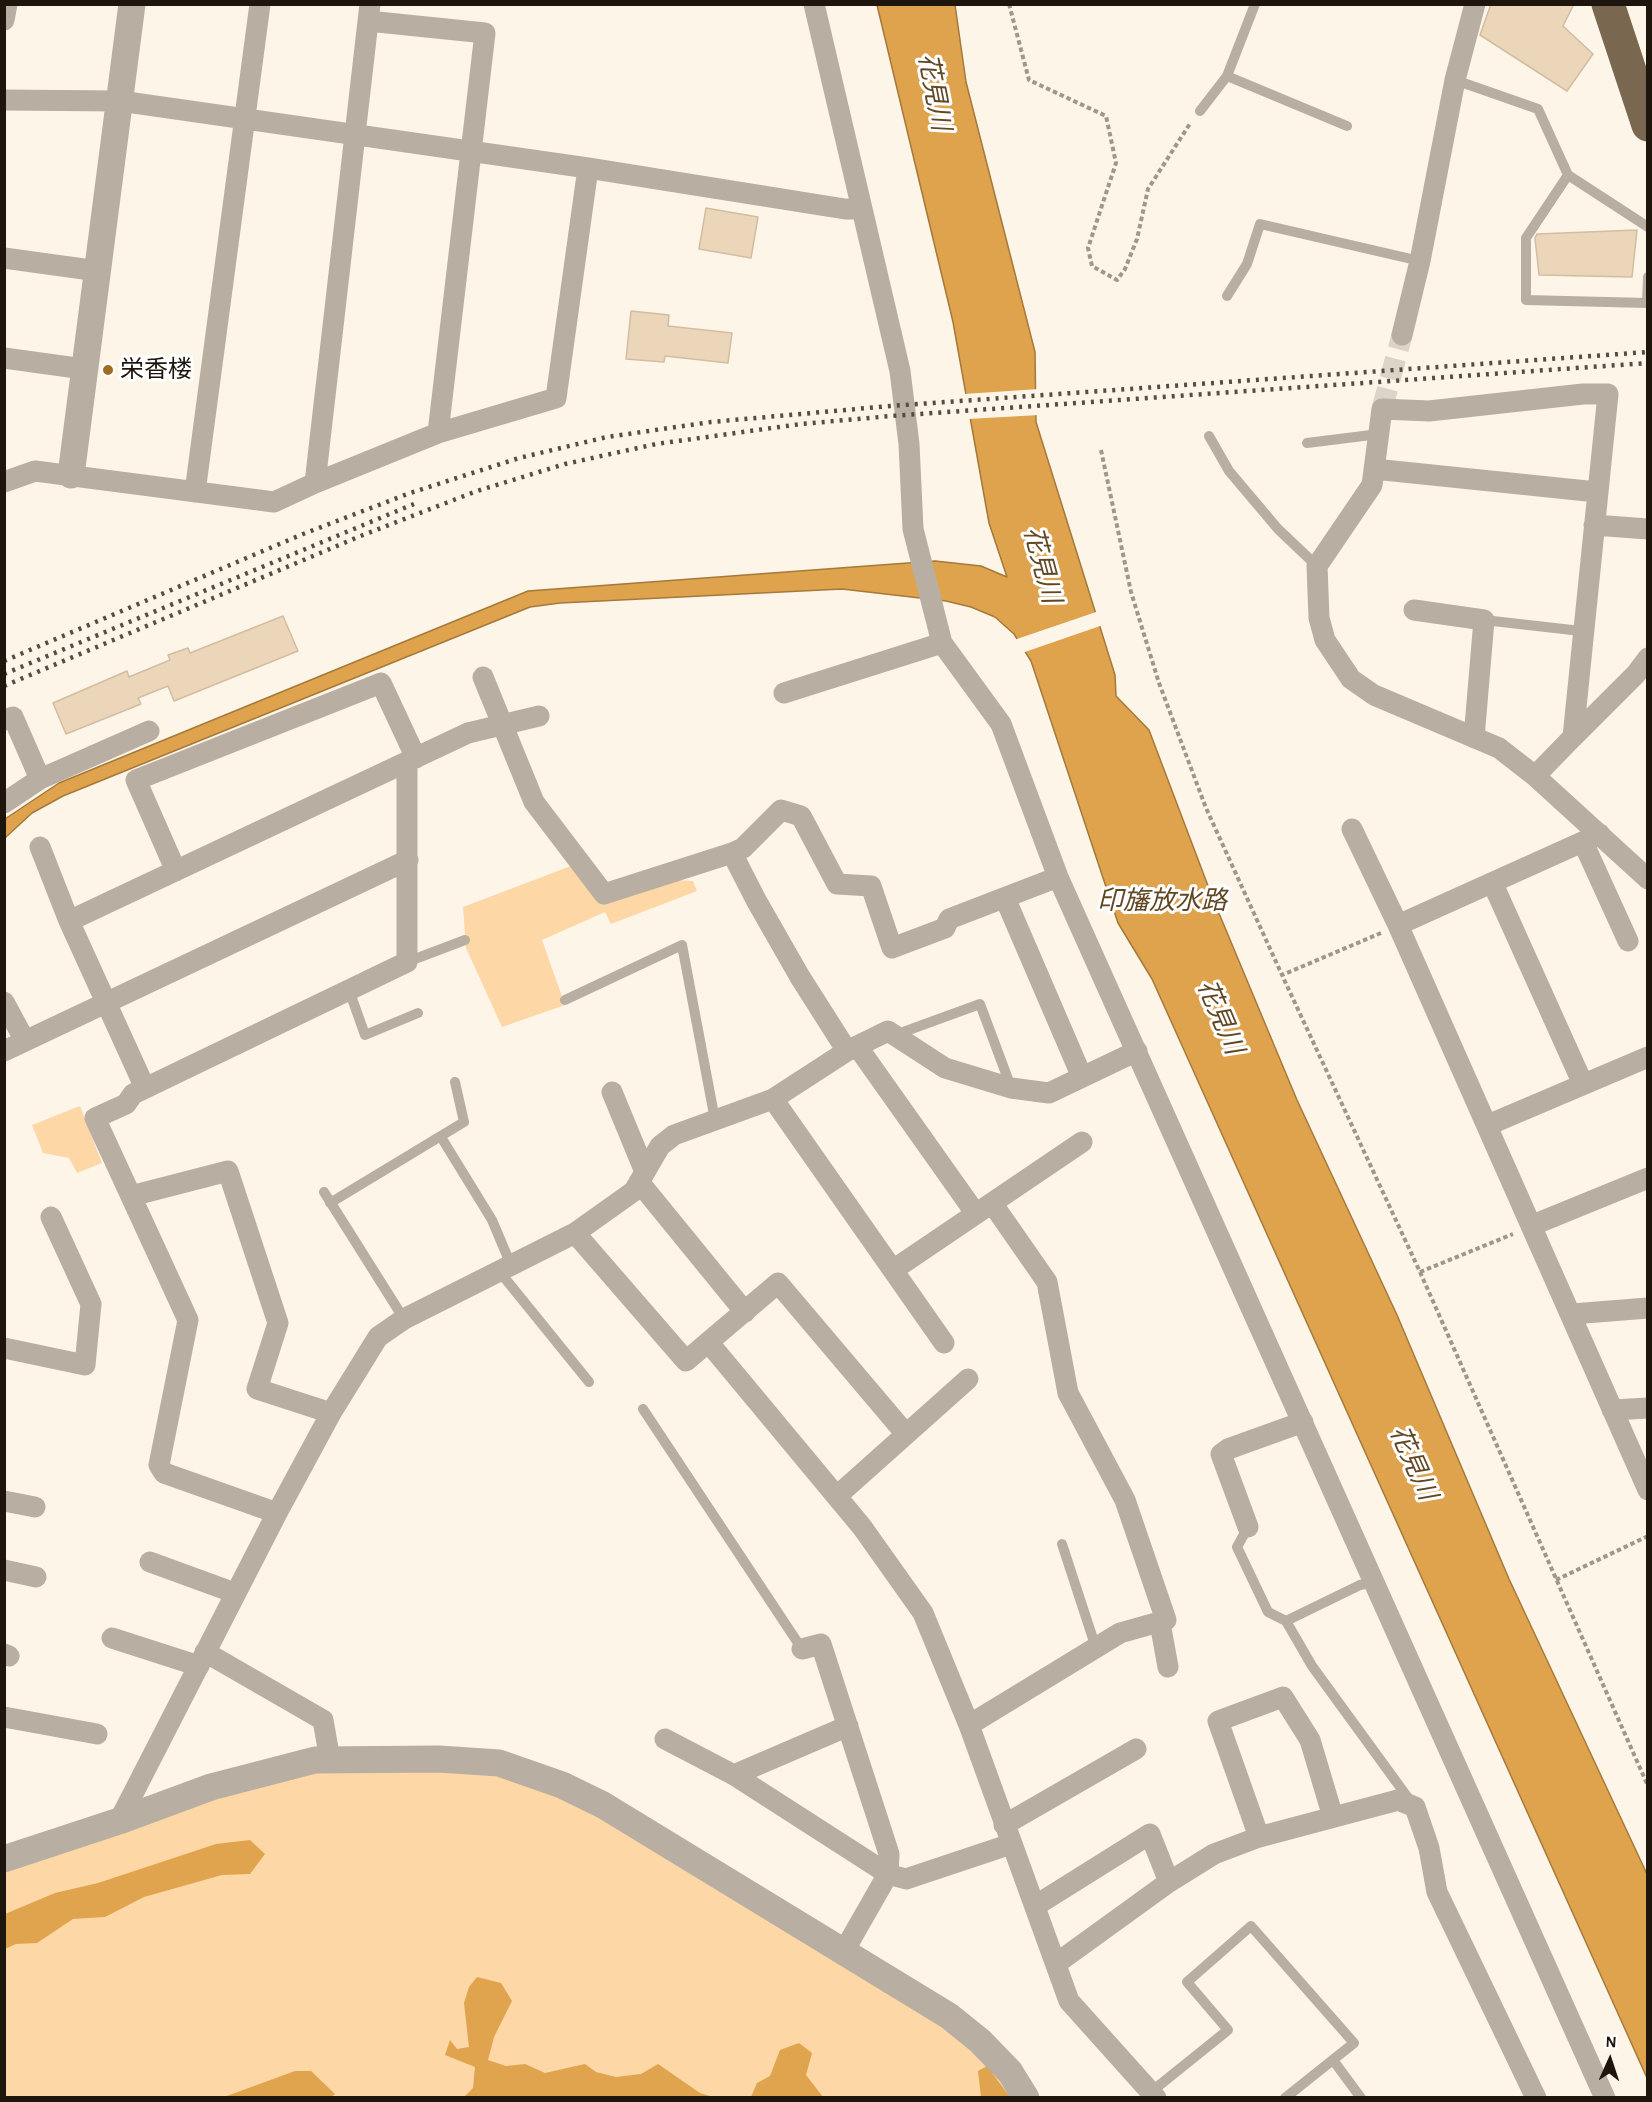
<!DOCTYPE html>
<html>
<head>
<meta charset="utf-8">
<style>
  body { margin:0 }
  #map { position:relative; width:1652px; height:2102px; overflow:hidden; background:#fef5e9; font-family:"Alegreya Sans",sans-serif }
  canvas { display:block }
  .frame { position:absolute; inset:0; border:6px solid #1e160c; pointer-events:none }
  .north { position:absolute; left:1580px; top:2030px; width:60px; height:60px; -webkit-text-stroke:4px #fff; paint-order:stroke; rotate:3deg; font-size:16px; font-weight:700; line-height:24px; text-align:center; color:#1e160c }
  .north::after { content:''; display:block; margin:auto; width:21px; height:27px; background:#1e160c; clip-path:polygon(50% 0,100% 100%,50% 72%,0 100%) }
</style>
</head>
<body>
<div id="map">
<canvas width="1652" height="2102"></canvas>
<div class="frame"></div>
<div class="north">N</div>
</div>
<script>
const ctx = document.querySelector('canvas').getContext('2d');
ctx.lineJoin = 'round';
function fillPath(path, color) {
  ctx.fillStyle = color;
  ctx.fill(path, 'evenodd');
}
function poly(rows) {
  const path = new Path2D();
  for (const r of rows) {
    path.moveTo(r[0], r[1]);
    for (let i = 2; i < r.length; i += 2) path.lineTo(r[i], r[i + 1]);
  }
  return path;
}
function strokePath(path, color, width, dash) {
  ctx.strokeStyle = color;
  ctx.lineWidth = width;
  ctx.lineCap = dash ? 'butt' : 'round';
  ctx.setLineDash(dash || []);
  ctx.stroke(path);
}
function drawText(font, color, halo, rows, align = 'center') {
  ctx.font = font + ' "Alegreya Sans","Noto Sans JP",sans-serif';
  ctx.lineWidth = 6;
  ctx.setLineDash([]);
  ctx.textBaseline = 'middle';
  ctx.strokeStyle = halo;
  ctx.fillStyle = color;
  for (const [text, x, y, turn = 0] of rows) {
    ctx.save();
    ctx.translate(x, y);
    ctx.rotate((+turn || 0) * Math.PI / 180);
    ctx.textAlign = isNaN(turn) ? turn : align;
    if (halo) ctx.strokeText(text, 0, 0);
    ctx.fillText(text, 0, 0);
    ctx.restore();
  }
}
fillPath(poly([
  [571,866,602,905,671,880,693,881,697,891,611,924,605,912,542,940,565,1005,502,1027,466,948,463,907],
  [80,1106,102,1163,77,1173,69,1158,43,1153,32,1125],
  [436,1770,486,1773,518,1781,574,1803,621,1830,945,2028,974,2051,1002,2080,1013,2098,5,2098,5,1868,214,1799,316,1773]
]), '#fdd7a5');
fillPath(poly([
  [250,1840,265,1854,250,1874,222,1875,144,1897,105,1917,73,1919,37,1943,16,1944,5,1949,5,1914,55,1893,98,1883,216,1844],
  [477,1977,501,1983,512,2001,494,2037,488,2060,506,2066,525,2064,545,2073,585,2064,596,2072,616,2077,641,2074,658,2064,700,2093,713,2097,464,2097,473,2088,475,2067,445,2055,450,2040,457,2049,469,2047,464,2003,469,1987],
  [799,2043,812,2053,806,2075,823,2097,751,2097,757,2083,770,2076,780,2050],
  [987,2066,1010,2097,981,2097,978,2071],
  [295,2071,311,2071,335,2094,330,2098,224,2097]
]), '#e0a44e');
const water = poly([
  [877,5,955,5,966,82,1035,352,1036,422,1115,675,1116,696,1149,730,1213,899,1297,1100,1397,1315,1509,1579,1647,1874,1647,2078,1152,979,1118,923,1031,661,1014,634,995,617,971,607,946,601,842,589,560,603,530,607,63,796,32,813,5,838,5,819,59,783,528,591,935,561,981,566,1007,577,989,523,953,322,877,5]
]);
fillPath(water, '#dfa34d');
strokePath(water, '#a5793a', 1.5);
fillPath(poly([
  [1039,389,1039,415,968,419,964,394],
  [1099,611,1103,625,1022,653,1014,640]
]), '#fef5e9');
const building = poly([
  [1491,4,1574,4,1563,26,1593,54,1567,91,1480,35,1491,4],
  [706,208,758,217,751,258,699,249,706,208],
  [1637,230,1632,277,1539,275,1535,238,1537,234,1637,230],
  [631,311,669,315,668,326,732,333,728,363,665,356,664,362,626,359,631,311],
  [283,616,298,651,174,701,168,686,138,698,141,704,66,734,53,703,127,671,129,677,170,660,168,655,188,648,190,653,283,616]
]);
fillPath(building, '#ecd6b9');
strokePath(building, '#d3bda1', 1.5);
strokePath(poly([
  [1382,409,1402,335]
]), '#dcd4c8', 21, [21, 10]);
strokePath(poly([
  [1009,4,1029,80,1106,116,1116,163,1088,248,1092,266,1117,280,1125,269,1137,239,1148,189,1191,122],
  [1101,450,1131,592,1159,683,1206,808,1282,975],
  [1381,933,1282,975,1420,1272,1648,1786],
  [1420,1272,1513,1234],
  [1556,1580,1648,1536]
]), '#9f978b', 4, [4.5, 3]);
strokePath(poly([
  [1227,76,1347,126],
  [1455,80,1538,109,1568,175,1648,227],
  [1200,111,1227,76,1255,4],
  [1568,175,1526,238,1526,300,1647,303,1648,277],
  [1227,296,1247,264,1260,224,1420,261],
  [1209,436,1229,471,1278,529,1317,566],
  [1307,443,1379,434],
  [1484,620,1581,631],
  [407,962,465,940],
  [349,990,365,1035,418,1013],
  [565,1000,682,945,715,1120],
  [895,1035,980,1004,1011,1087],
  [441,1137,492,1220,511,1265],
  [324,1192,404,1319],
  [330,1203,464,1122,455,1082],
  [499,1271,589,1382],
  [643,1409,802,1649],
  [1248,1527,1237,1547,1268,1612,1286,1621,1312,1666,1411,1802],
  [1062,1544,1096,1648],
  [1286,1621,1360,1585,1374,1582],
  [1333,2060,1361,2098],
  [1151,2092,1228,2030,1187,1982,1251,1926,1354,2043,1285,2098]
]), '#b8aea2', 10);
strokePath(poly([
  [814,4,900,371,909,444,913,529,942,643,1001,724,1058,877,1605,2098],
  [4,20,7,4],
  [368,21,485,33,438,433],
  [4,100,120,101,588,168,845,209,860,209],
  [4,258,98,271],
  [1402,335,1420,261,1455,80,1475,4],
  [4,358,84,369],
  [1374,469,1597,492],
  [4,482,35,471,274,502,315,483,438,433,556,398,588,168],
  [315,483,370,4],
  [195,492,260,4],
  [1594,525,1648,529],
  [1414,610,1484,620,1474,738],
  [483,677,534,802,604,894,732,853,756,900,800,977,847,1051,888,1031,945,1068,1011,1088,1049,1093,1137,1051],
  [784,693,942,643],
  [4,720,13,717,40,779],
  [1573,737,1636,674,1648,658],
  [1535,776,1573,737,1608,394,1583,394,1429,411,1382,409,1372,485,1317,566,1319,618,1325,640,1351,679,1374,695,1499,748,1535,776,1648,879],
  [4,803,40,779,149,731],
  [1352,829,1398,925],
  [1600,834,1398,925,1648,1490],
  [1583,842,1628,941],
  [40,847,69,921,145,1088],
  [732,853,743,848,781,810,801,816,837,884,871,886,892,948,945,928,949,919,1058,877],
  [176,871,136,780,381,683,416,758],
  [1493,884,1583,1084],
  [1005,898,1082,1077],
  [69,921,468,733,539,716],
  [4,1002,25,1041],
  [857,1046,976,1214],
  [4,1051,408,860],
  [612,1092,645,1172],
  [773,1099,944,1343],
  [1488,1125,1648,1057],
  [639,1182,745,1312],
  [131,1196,228,1171,278,1323,257,1389,331,1413],
  [1533,1225,1648,1178],
  [575,1233,686,1361,778,1283,905,1433],
  [893,1270,1082,1142],
  [1572,1314,1648,1308],
  [709,1343,862,1527,923,1613,969,1725,1069,2001,1156,2098],
  [4,1348,85,1365,91,1304,51,1217],
  [1612,1410,1648,1408],
  [837,1496,968,1379],
  [4,1501,35,1507],
  [277,1513,164,1473,159,1465,188,1320,95,1118,126,1104,133,1094,407,962,407,762],
  [1248,1527,1221,1454,1228,1449,1303,1422],
  [150,1562,235,1593],
  [4,1570,36,1577],
  [1160,1623,1168,1667],
  [112,1638,199,1666],
  [802,1649,821,1644,889,1854,888,1874,844,1951],
  [205,1652,323,1720,330,1760],
  [4,1654,9,1656],
  [4,1717,97,1734],
  [969,1725,1120,1633,1166,1620,1125,1500,1068,1393,1047,1282,992,1203],
  [665,1739,734,1775,888,1874,906,1879,1011,1844],
  [734,1775,848,1726],
  [119,1821,277,1513,331,1413,378,1337,404,1319,575,1233,634,1191,660,1146,674,1135,773,1099,847,1051],
  [1004,1825,1136,1749],
  [1259,1837,1218,1721,1283,1697,1310,1740,1333,1817],
  [1035,1906,1150,1834,1169,1882],
  [1057,1963,1169,1882,1214,1854,1259,1837,1398,1800,1415,1807,1429,1848,1437,1892,1536,2098]
]), '#b8aea2', 21);
strokePath(poly([
  [71,475,132,4],
  [4,1859,119,1821,211,1787,315,1760,439,1759,499,1763,562,1785,603,1805,949,2016,980,2041,1010,2072,1026,2098]
]), '#b8aea2', 27);
strokePath(poly([
  [1608,4,1648,125]
]), '#7a6750', 33);
strokePath(poly([
  [4,661,303,534,410,493,519,458,607,437,711,422,890,406,1648,352],
  [4,674,414,504],
  [4,686,363,535,477,491,565,464,656,444,801,424,891,416,1648,363]
]), '#554d43', 4.5, [3, 6]);
for (const [x, y, r, color] of [
  [108,370,6,"#9e6d21"]
]) {
  const dot = new Path2D();
  dot.arc(x, y, r, 0, 2 * Math.PI);
  ctx.fillStyle = color;
  ctx.fill(dot);
  strokePath(dot, '#fff', 2);
}
drawText('24px', '#1e160c', '#fff', [
  ["栄香楼",120,370]
], 'left');
drawText('italic 26px', '#614724', '#fff', [
  ["花見川",934,92,79],
  ["花見川",1042,565,75],
  ["印旛放水路",1162,901],
  ["花見川",1220,1017,67],
  ["花見川",1413,1463,66]
]);
</script>
</body>
</html>
